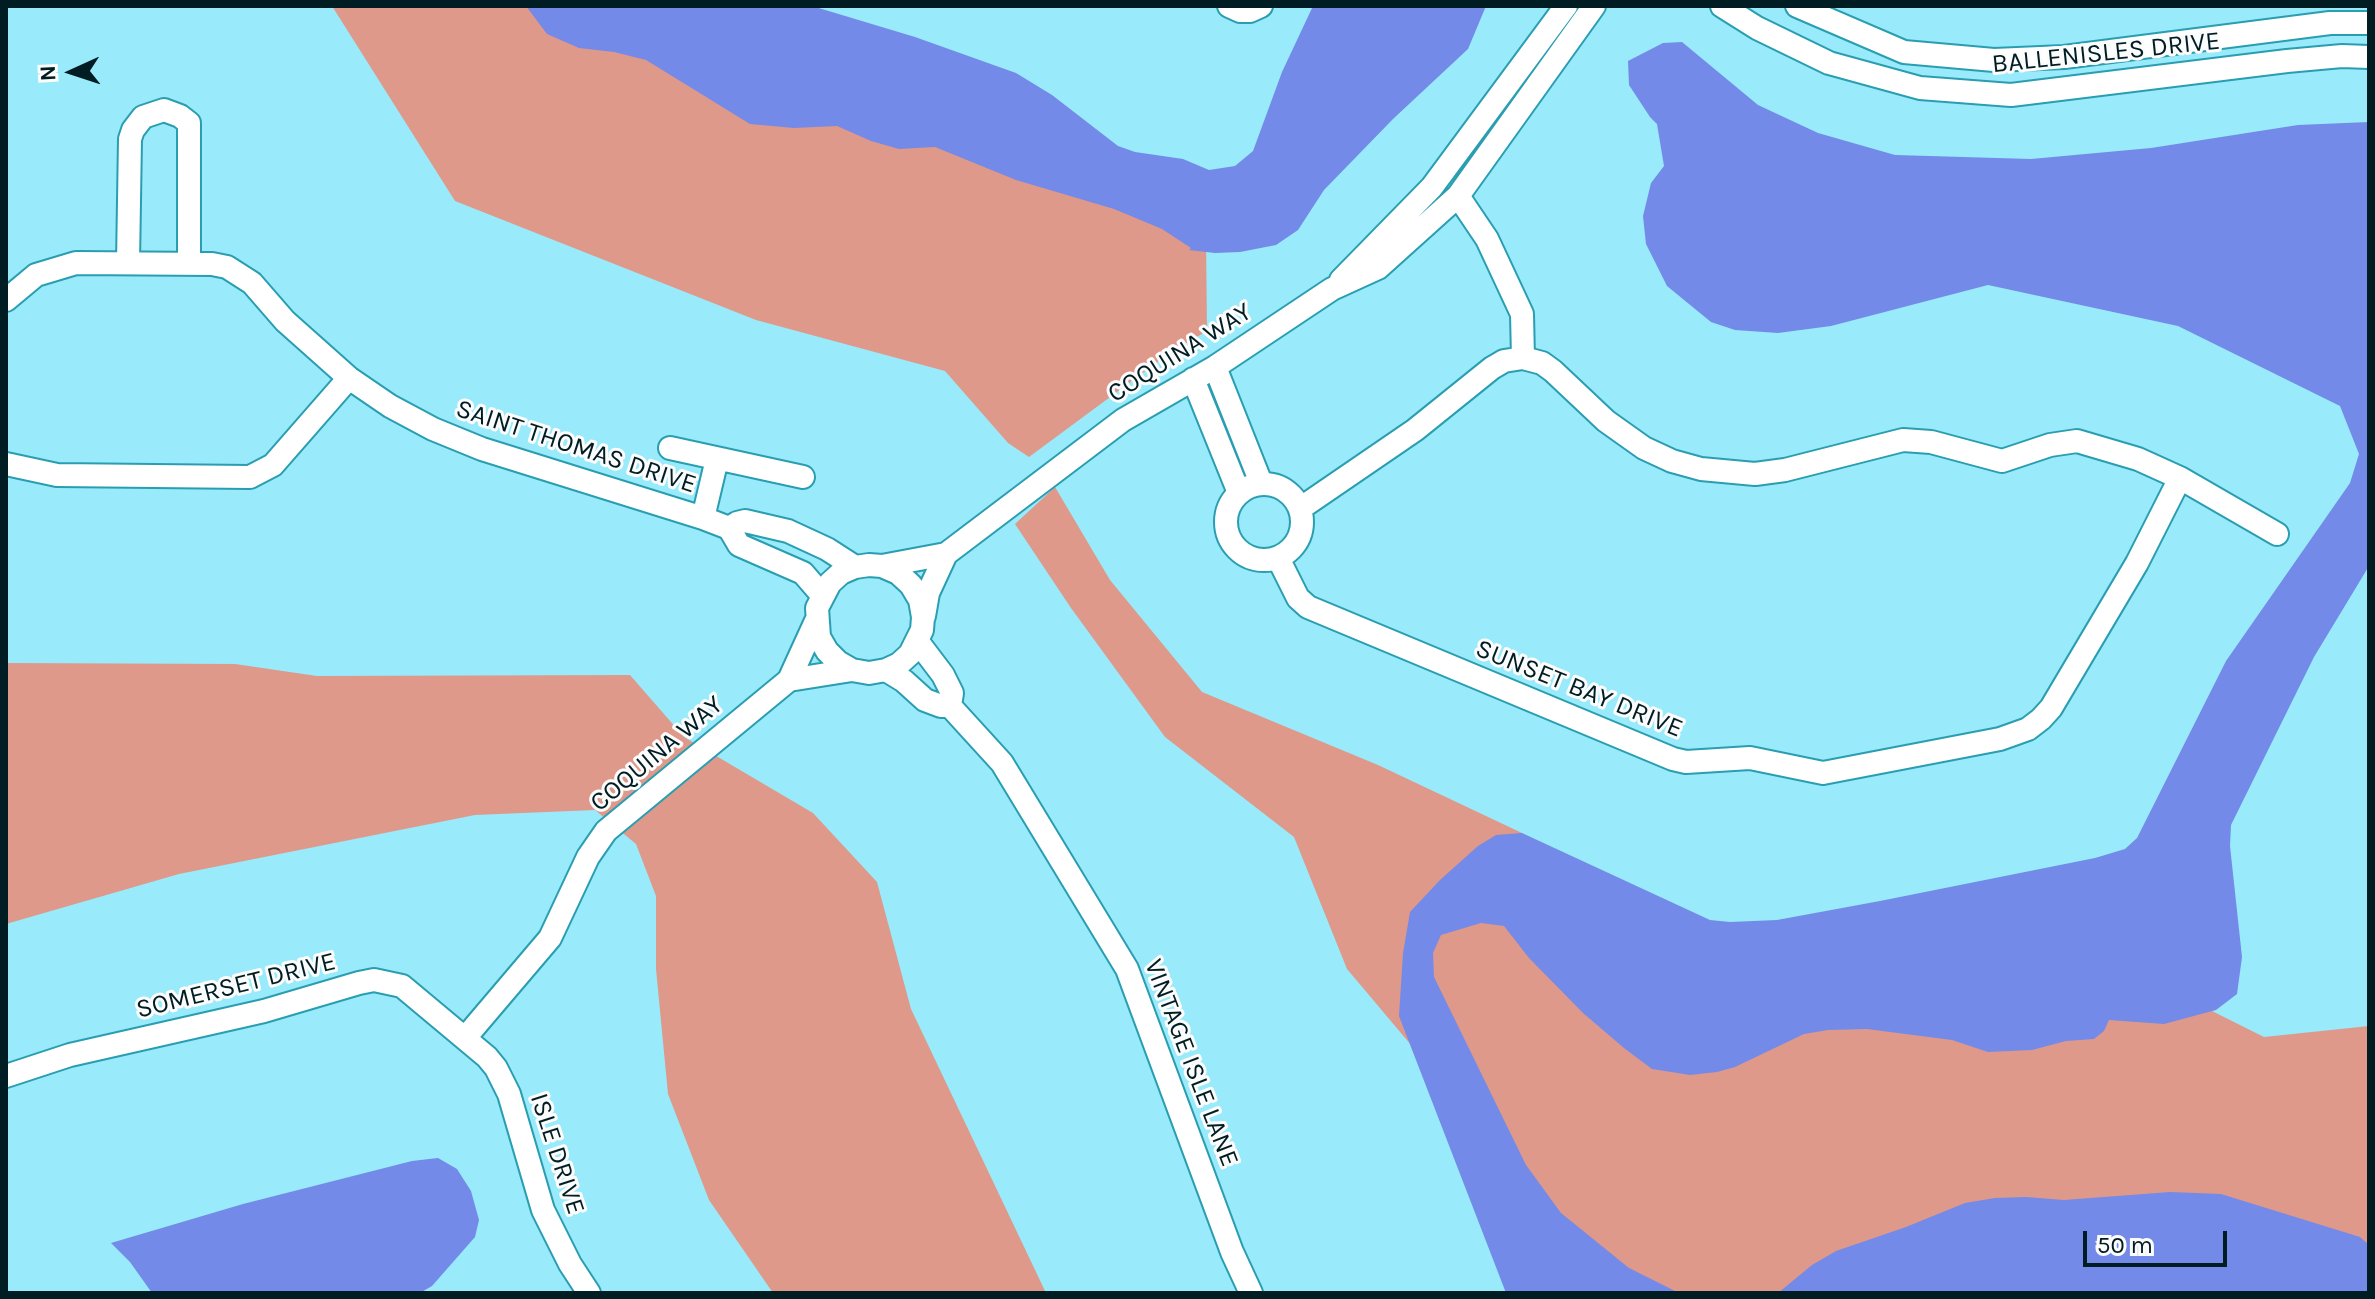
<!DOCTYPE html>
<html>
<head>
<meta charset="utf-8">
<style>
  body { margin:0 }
  #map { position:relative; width:2375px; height:1299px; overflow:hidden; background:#99eafa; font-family:Karla,sans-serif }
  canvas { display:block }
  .frame { position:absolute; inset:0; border:8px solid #001d24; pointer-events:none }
  .north { position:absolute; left:32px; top:32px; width:80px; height:80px; -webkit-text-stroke:6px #fcfcfc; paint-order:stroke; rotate:267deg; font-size:22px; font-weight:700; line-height:32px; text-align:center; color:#001d24 }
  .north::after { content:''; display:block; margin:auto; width:28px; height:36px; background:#001d24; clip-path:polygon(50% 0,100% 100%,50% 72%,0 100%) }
  .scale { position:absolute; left:2083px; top:1231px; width:144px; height:36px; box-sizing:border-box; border:4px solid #001d24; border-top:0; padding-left:10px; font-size:24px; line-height:28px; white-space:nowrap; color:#001d24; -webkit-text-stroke:6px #fcfcfc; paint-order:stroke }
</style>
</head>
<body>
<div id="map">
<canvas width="2375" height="1299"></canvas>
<div class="frame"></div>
<div class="north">N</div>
<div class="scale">50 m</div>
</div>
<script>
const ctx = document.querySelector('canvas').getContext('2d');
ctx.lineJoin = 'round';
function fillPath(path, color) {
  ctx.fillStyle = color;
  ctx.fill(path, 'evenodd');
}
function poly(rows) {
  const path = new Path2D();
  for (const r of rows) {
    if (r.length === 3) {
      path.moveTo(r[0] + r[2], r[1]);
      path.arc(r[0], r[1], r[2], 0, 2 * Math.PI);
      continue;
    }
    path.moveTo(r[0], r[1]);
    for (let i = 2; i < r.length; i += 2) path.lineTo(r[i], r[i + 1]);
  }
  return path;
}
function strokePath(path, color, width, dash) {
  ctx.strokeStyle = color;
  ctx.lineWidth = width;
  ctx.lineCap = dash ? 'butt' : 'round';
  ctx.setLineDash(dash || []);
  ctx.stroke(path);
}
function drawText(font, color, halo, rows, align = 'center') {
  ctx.font = font + ' Karla,sans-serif';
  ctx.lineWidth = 6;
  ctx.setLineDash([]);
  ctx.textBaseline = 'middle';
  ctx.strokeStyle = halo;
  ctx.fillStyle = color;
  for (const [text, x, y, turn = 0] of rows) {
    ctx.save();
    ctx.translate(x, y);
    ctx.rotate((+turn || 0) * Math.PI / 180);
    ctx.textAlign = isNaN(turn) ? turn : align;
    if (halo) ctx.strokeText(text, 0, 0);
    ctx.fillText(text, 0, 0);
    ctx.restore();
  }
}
fillPath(poly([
  [332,6,681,6,1206,235,1207,331,1171,352,1029,457,1008,443,945,371,756,320,455,201],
  [1055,487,1110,580,1202,692,1378,765,1522,833,1607,1005,1765,1028,2176,993,2264,1037,2369,1026,2369,1293,1646,1293,1577,1254,1492,1141,1347,969,1294,837,1165,737,1071,608,1015,524],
  [6,663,235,664,317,676,630,675,684,737,813,813,877,882,911,1009,1046,1293,773,1293,709,1200,668,1094,656,969,656,896,636,844,595,810,475,815,179,874,6,924]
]), '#df998a');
fillPath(poly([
  [526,6,812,6,915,37,1016,73,1052,95,1118,146,1135,152,1183,159,1209,170,1235,166,1253,151,1282,72,1313,6,1486,6,1468,49,1393,119,1324,190,1298,230,1276,245,1240,252,1215,253,1189,250,1191,248,1162,229,1114,209,1016,180,935,147,899,149,871,141,837,126,794,128,750,124,646,60,614,52,579,48,547,34],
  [1682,42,1758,105,1818,133,1895,155,2031,159,2151,148,2298,125,2369,122,2369,566,2314,657,2231,825,2230,846,2242,957,2237,994,2216,1010,2164,1024,2109,1020,2104,1031,2094,1039,2066,1041,2032,1050,1988,1052,1952,1040,1867,1029,1828,1030,1804,1034,1735,1067,1717,1072,1690,1075,1652,1069,1624,1048,1583,1013,1529,958,1504,926,1481,923,1441,935,1433,953,1434,977,1526,1165,1561,1213,1629,1268,1679,1293,1506,1293,1399,1016,1403,953,1410,912,1440,880,1478,846,1496,835,1522,833,1710,920,1730,922,1777,920,1880,901,2095,858,2125,849,2137,838,2226,661,2350,483,2359,454,2340,406,2178,326,1988,285,1831,326,1778,333,1735,330,1711,322,1667,286,1646,244,1643,216,1651,183,1664,166,1657,124,1650,117,1629,85,1628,61,1663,43],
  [438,1158,457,1169,471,1191,479,1220,475,1237,432,1286,420,1293,152,1293,130,1262,111,1243,243,1204,412,1161],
  [2170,1192,2221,1194,2360,1237,2369,1245,2369,1293,1778,1293,1812,1265,1836,1251,1906,1227,1965,1203,1995,1198,2026,1197,2064,1200]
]), '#738ae8');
const minor = poly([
  [1229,6,1240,11,1250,11,1261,6],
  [1722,6,1757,28,1829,63,1920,88,2011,95,2287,61,2342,56,2369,57],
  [1797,6,1904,52,1994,60,2064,57,2330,23,2369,23],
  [1458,196,1487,239,1522,314,1523,358],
  [128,263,130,139,133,130,143,117,164,110,180,116,189,123,189,264],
  [1341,280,1432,187,1566,6],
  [6,300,36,275,76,263,212,264,227,267,252,283,285,321,349,378,390,406,433,429,482,449,703,518,729,528],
  [1215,367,1261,483],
  [1193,379,1239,493],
  [670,448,803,477],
  [6,464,57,475,250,477,273,465,349,378],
  [1264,522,38],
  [1301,508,1415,430,1492,368,1504,361,1523,358,1542,363,1553,371,1606,421,1644,448,1672,461,1701,469,1755,474,1785,470,1903,440,1931,442,2002,461,2050,445,2077,441,2138,459,2180,478,2277,534],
  [703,518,717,459],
  [946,554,1123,420,1215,367,1332,289,1378,268,1458,196,1594,6],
  [1278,558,1298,598,1308,607,1673,759,1686,762,1750,758,1823,773,2000,739,2028,729,2041,719,2051,708,2137,563,2180,478],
  [882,566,946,554,928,593,924,616],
  [822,595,803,573,739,545,729,528,737,523,745,521,788,531,827,549,855,567],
  [816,621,789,680,852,670,869,673,886,670,899,664,910,654,922,630,923,617,920,600,911,585,898,573,882,566,869,565,855,567,841,573,830,583,817,608,819,637,827,651,838,662,852,670],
  [886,670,904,681,925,700,941,706,950,706,952,693,943,675,918,642],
  [950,706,1002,763,1127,969,1232,1252,1251,1293],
  [465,1038,550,938,588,857,606,831,789,680],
  [6,1076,70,1055,264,1011,359,983,374,980,402,986,487,1057,496,1068,509,1094,543,1210,570,1264,589,1293]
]);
strokePath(minor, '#2a9eb1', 26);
strokePath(minor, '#fff', 22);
drawText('26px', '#001d24', '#fcfcfc', [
  ["BALLENISLES DRIVE",2106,53,-6],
  ["COQUINA WAY",1180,353,-32],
  ["SAINT THOMAS DRIVE",576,447,18],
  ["SUNSET BAY DRIVE",1579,689,22],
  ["COQUINA WAY",657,754,-40],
  ["SOMERSET DRIVE",236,986,-14],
  ["VINTAGE ISLE LANE",1191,1063,69],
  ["ISLE DRIVE",557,1154,72]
]);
</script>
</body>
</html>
